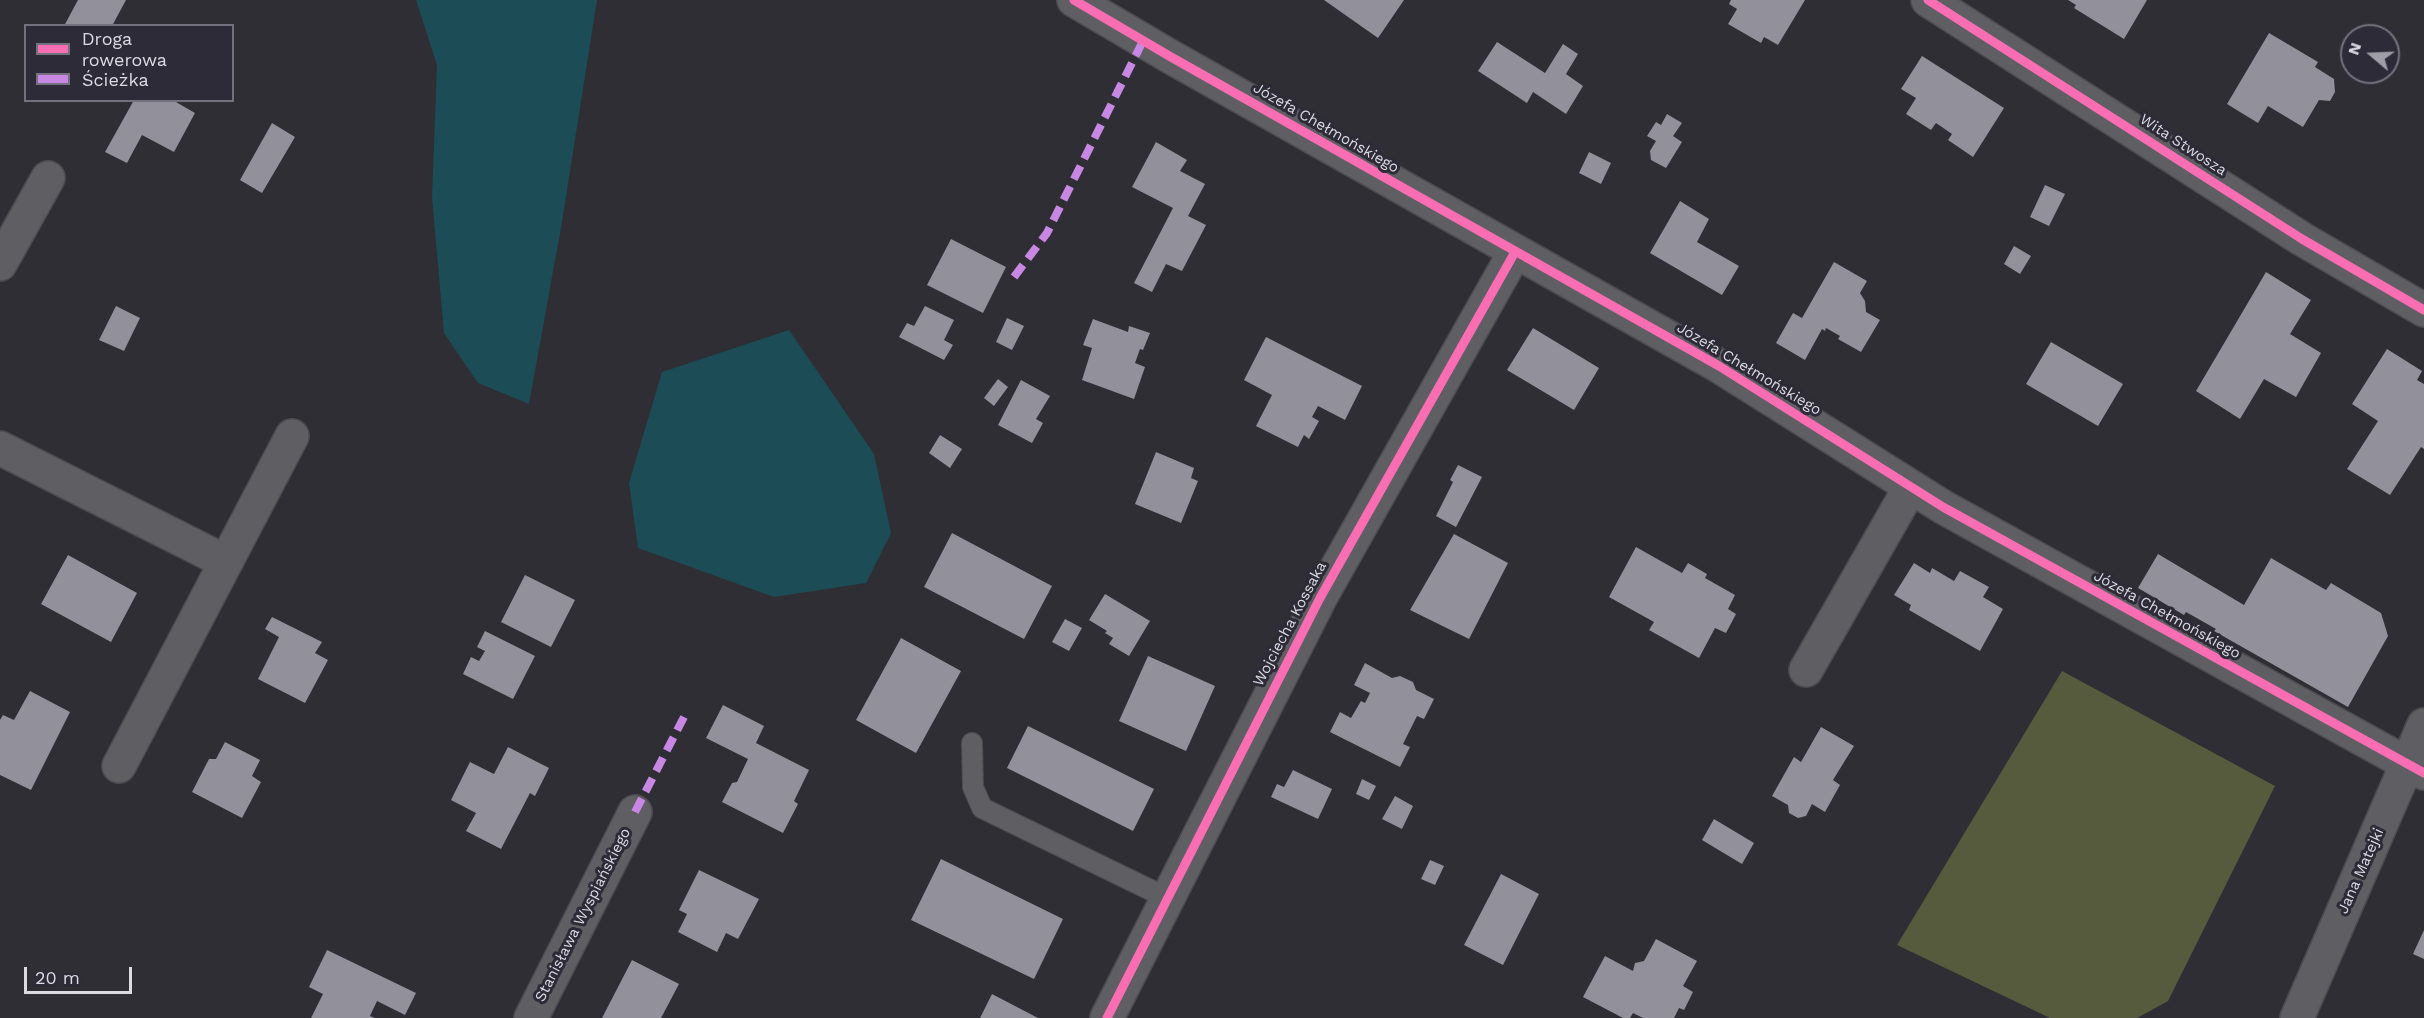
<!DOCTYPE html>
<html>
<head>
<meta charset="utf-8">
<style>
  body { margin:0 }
  #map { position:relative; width:2424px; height:1018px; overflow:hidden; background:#2f2e35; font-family:"Work Sans",sans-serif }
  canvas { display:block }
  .legend { position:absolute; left:24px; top:24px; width:210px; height:78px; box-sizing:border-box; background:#2d2b38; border:2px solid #73717d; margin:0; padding:8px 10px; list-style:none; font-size:18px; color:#dcdbe4 }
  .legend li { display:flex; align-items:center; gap:12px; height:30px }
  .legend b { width:30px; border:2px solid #73717d }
  .north { position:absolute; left:2340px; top:24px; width:60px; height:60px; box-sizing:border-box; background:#2d2b38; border:2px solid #73717d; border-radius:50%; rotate:289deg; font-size:16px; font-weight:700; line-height:24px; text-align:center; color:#dcdbe4 }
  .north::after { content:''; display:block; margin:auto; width:21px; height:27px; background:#9f9ea7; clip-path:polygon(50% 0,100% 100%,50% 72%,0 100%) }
  .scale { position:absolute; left:24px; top:967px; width:108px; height:27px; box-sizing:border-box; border:3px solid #dcdbe4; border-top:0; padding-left:8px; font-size:18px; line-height:21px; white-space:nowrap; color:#dcdbe4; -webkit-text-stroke:4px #2d2b38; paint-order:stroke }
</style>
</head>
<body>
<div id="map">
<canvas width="2424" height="1018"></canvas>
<ul class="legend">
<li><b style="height:8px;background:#f96db3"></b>Droga rowerowa</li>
<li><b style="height:8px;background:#c787e3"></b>Ścieżka</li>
</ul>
<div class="north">N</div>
<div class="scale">20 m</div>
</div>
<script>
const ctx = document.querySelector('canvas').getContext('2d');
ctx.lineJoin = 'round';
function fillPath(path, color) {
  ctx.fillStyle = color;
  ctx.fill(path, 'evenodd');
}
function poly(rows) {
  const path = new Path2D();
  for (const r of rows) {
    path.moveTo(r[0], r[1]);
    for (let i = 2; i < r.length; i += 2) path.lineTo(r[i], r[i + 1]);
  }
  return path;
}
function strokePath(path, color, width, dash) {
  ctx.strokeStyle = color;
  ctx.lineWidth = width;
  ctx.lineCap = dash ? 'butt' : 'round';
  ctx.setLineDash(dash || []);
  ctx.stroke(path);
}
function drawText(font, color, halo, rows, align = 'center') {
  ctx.font = font + ' "Work Sans",sans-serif';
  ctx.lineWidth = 6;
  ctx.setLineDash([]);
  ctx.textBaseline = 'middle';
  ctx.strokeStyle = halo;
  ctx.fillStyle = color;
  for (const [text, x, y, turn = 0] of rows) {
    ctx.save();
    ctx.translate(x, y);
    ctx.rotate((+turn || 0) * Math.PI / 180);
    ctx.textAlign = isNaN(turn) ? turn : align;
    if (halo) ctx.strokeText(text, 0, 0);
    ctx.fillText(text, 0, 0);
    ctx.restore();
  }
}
fillPath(poly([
  [2062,671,2275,786,2168,1001,2137,1018,2050,1018,1897,945]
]), '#555b3c');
fillPath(poly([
  [416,0,597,0,562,222,529,404,478,383,444,333,432,197,437,65],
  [789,330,874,454,891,533,866,583,774,597,638,548,629,483,662,372]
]), '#1c4c55');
fillPath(poly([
  [78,0,126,0,112,26,64,26],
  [1324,0,1404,0,1378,38],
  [1731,0,1805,0,1778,45,1764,37,1761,43,1728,24,1737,9,1729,4],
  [2068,0,2147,0,2124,39,2074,8,2076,5],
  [2269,33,2318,62,2315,67,2334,79,2335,92,2330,101,2319,100,2303,127,2268,106,2258,123,2227,104],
  [1497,42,1545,73,1563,44,1578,54,1566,74,1583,86,1566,114,1533,92,1527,103,1478,71],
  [1922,56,2004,108,1973,157,1948,140,1952,134,1936,123,1931,130,1906,114,1916,98,1901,89],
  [134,100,177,100,176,102,195,113,174,152,142,135,127,163,105,152],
  [1667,114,1682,123,1673,136,1682,142,1666,168,1651,160,1650,151,1656,141,1647,136,1656,122,1661,125],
  [272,123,295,137,262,193,240,180],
  [1156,142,1187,160,1180,171,1205,184,1188,216,1206,225,1182,271,1166,264,1152,292,1134,283,1173,208,1132,187],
  [1589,152,1611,163,1601,184,1579,173],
  [2045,185,2065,194,2049,226,2030,217],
  [1680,201,1709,219,1697,242,1739,266,1722,295,1650,253],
  [951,239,1006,267,983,313,927,285],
  [2014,246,2031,256,2020,274,2004,264],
  [1834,262,1867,281,1860,293,1865,301,1866,312,1880,320,1861,352,1838,339,1840,336,1826,328,1825,331,1822,329,1805,360,1776,343,1793,313,1802,318],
  [2266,272,2311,300,2290,334,2321,353,2296,397,2264,379,2240,419,2196,391],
  [116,306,140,318,124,351,99,340],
  [925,306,954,320,944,340,953,345,944,360,899,337,907,323,914,326],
  [1007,318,1024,326,1012,350,996,342],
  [1093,319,1128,332,1129,326,1150,333,1143,350,1140,349,1135,363,1145,367,1134,399,1082,380,1092,348,1083,345],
  [1533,328,1599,368,1574,410,1507,370],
  [1266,337,1362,386,1345,420,1318,406,1312,417,1319,421,1309,439,1304,435,1298,447,1256,426,1272,395,1244,380],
  [2051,342,2123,384,2098,426,2026,384],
  [2387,349,2422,371,2417,380,2424,384,2424,449,2421,447,2390,495,2347,469,2378,421,2352,404],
  [998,379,1008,387,994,406,984,398],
  [1021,380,1050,396,1036,419,1043,423,1032,443,998,425],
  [940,435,962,449,950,468,929,453],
  [1156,452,1194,468,1191,478,1198,481,1181,523,1135,504],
  [1458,465,1482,477,1456,527,1436,516,1453,482,1450,480],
  [952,533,1052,586,1024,639,924,587],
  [1454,534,1508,563,1469,639,1410,610],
  [1636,547,1682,573,1688,563,1707,574,1705,578,1735,595,1728,609,1736,614,1726,633,1715,628,1699,658,1649,630,1654,622,1609,597],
  [2158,554,2244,605,2271,558,2326,590,2331,583,2381,613,2388,636,2348,707,2214,631,2216,629,2186,612,2184,615,2138,588],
  [68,555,137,593,111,642,41,604],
  [1914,563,1930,573,1932,568,1954,581,1960,571,1989,587,1983,597,2003,609,1980,651,1909,610,1911,605,1894,595],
  [525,575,575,600,551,647,501,622],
  [1105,594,1150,621,1129,656,1109,644,1113,638,1105,633,1107,631,1089,620],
  [272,617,322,642,315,653,328,660,305,703,258,679,279,637,265,629],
  [1065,619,1082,628,1069,651,1052,642],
  [485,631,535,656,513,699,463,674,471,657,479,661,485,651,477,647],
  [901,638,961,671,916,753,856,720],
  [1148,656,1215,686,1186,751,1119,721],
  [1365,663,1392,678,1400,676,1413,682,1416,690,1434,699,1424,719,1417,716,1403,744,1410,747,1400,767,1330,732,1340,712,1351,718,1361,701,1365,703,1370,693,1354,685],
  [30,691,70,712,31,790,0,775,0,720,3,715,14,720],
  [723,705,764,726,756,743,809,770,794,801,798,804,783,833,722,802,732,783,737,782,748,759,706,738],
  [1028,726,1154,789,1133,831,1007,768],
  [1821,727,1854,746,1833,780,1840,785,1825,812,1812,804,1806,816,1798,818,1789,813,1788,805,1772,796,1794,757,1801,762],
  [225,742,260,760,252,776,261,782,242,818,192,792,209,759,216,759],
  [508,747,549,768,535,796,530,793,501,849,466,831,476,813,451,800,470,762,494,774],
  [1293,770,1332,789,1318,819,1271,797,1277,784,1284,787],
  [1362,779,1376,786,1369,800,1356,794],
  [1395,796,1413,806,1402,829,1382,819],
  [1714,819,1754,843,1742,864,1702,840],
  [941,859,1063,919,1034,979,911,920],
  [1430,860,1444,866,1435,885,1421,879],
  [699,870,759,899,738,939,726,933,717,952,678,932,687,914,679,910],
  [1501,874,1539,894,1503,965,1464,945],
  [2424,930,2424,959,2413,954],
  [1656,939,1697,961,1683,986,1693,992,1684,1010,1679,1008,1674,1018,1643,1018,1633,1013,1630,1018,1623,1018,1583,997,1605,956,1633,971,1635,963,1644,961],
  [327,950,416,993,405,1015,377,1001,370,1016,375,1018,311,1018,323,994,309,987],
  [632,960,679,984,661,1018,602,1018],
  [992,994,1038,1018,980,1018]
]), '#91909b');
const lane = poly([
  [972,743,973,787,982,808,1167,898]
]);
const street = poly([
  [1074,0,1171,57,1719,366,1943,507,2424,773],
  [1928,0,2302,239,2424,310],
  [0,264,48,178],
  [0,448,226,562],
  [1806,670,1910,488],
  [119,766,292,436],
  [531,1018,635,812],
  [1107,1018,1320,598,1515,252],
  [2297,1018,2424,725]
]);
strokePath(lane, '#4c4b51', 22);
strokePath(street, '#4c4b51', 36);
strokePath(lane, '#5f5e63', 20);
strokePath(street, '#5f5e63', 33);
strokePath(poly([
  [1014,277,1047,233,1143,41],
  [635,812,684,717]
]), '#c787e3', 8, [15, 8]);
strokePath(poly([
  [1074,0,1171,57,1719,366,1943,507,2424,773],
  [1928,0,2302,239,2424,310],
  [1107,1018,1320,598,1515,252]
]), '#f96db3', 9);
drawText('15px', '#dcdbe4', '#2d2b38', [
  ["Józefa Chełmońskiego",1326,128,30],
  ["Wita Stwosza",2183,145,33],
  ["Józefa Chełmońskiego",1749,369,31],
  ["Józefa Chełmońskiego",2167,615,29],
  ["Wojciecha Kossaka",1290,624,-62],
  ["Jana Matejki",2361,871,-66],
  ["Stanisława Wyspiańskiego",583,915,-63]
]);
</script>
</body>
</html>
